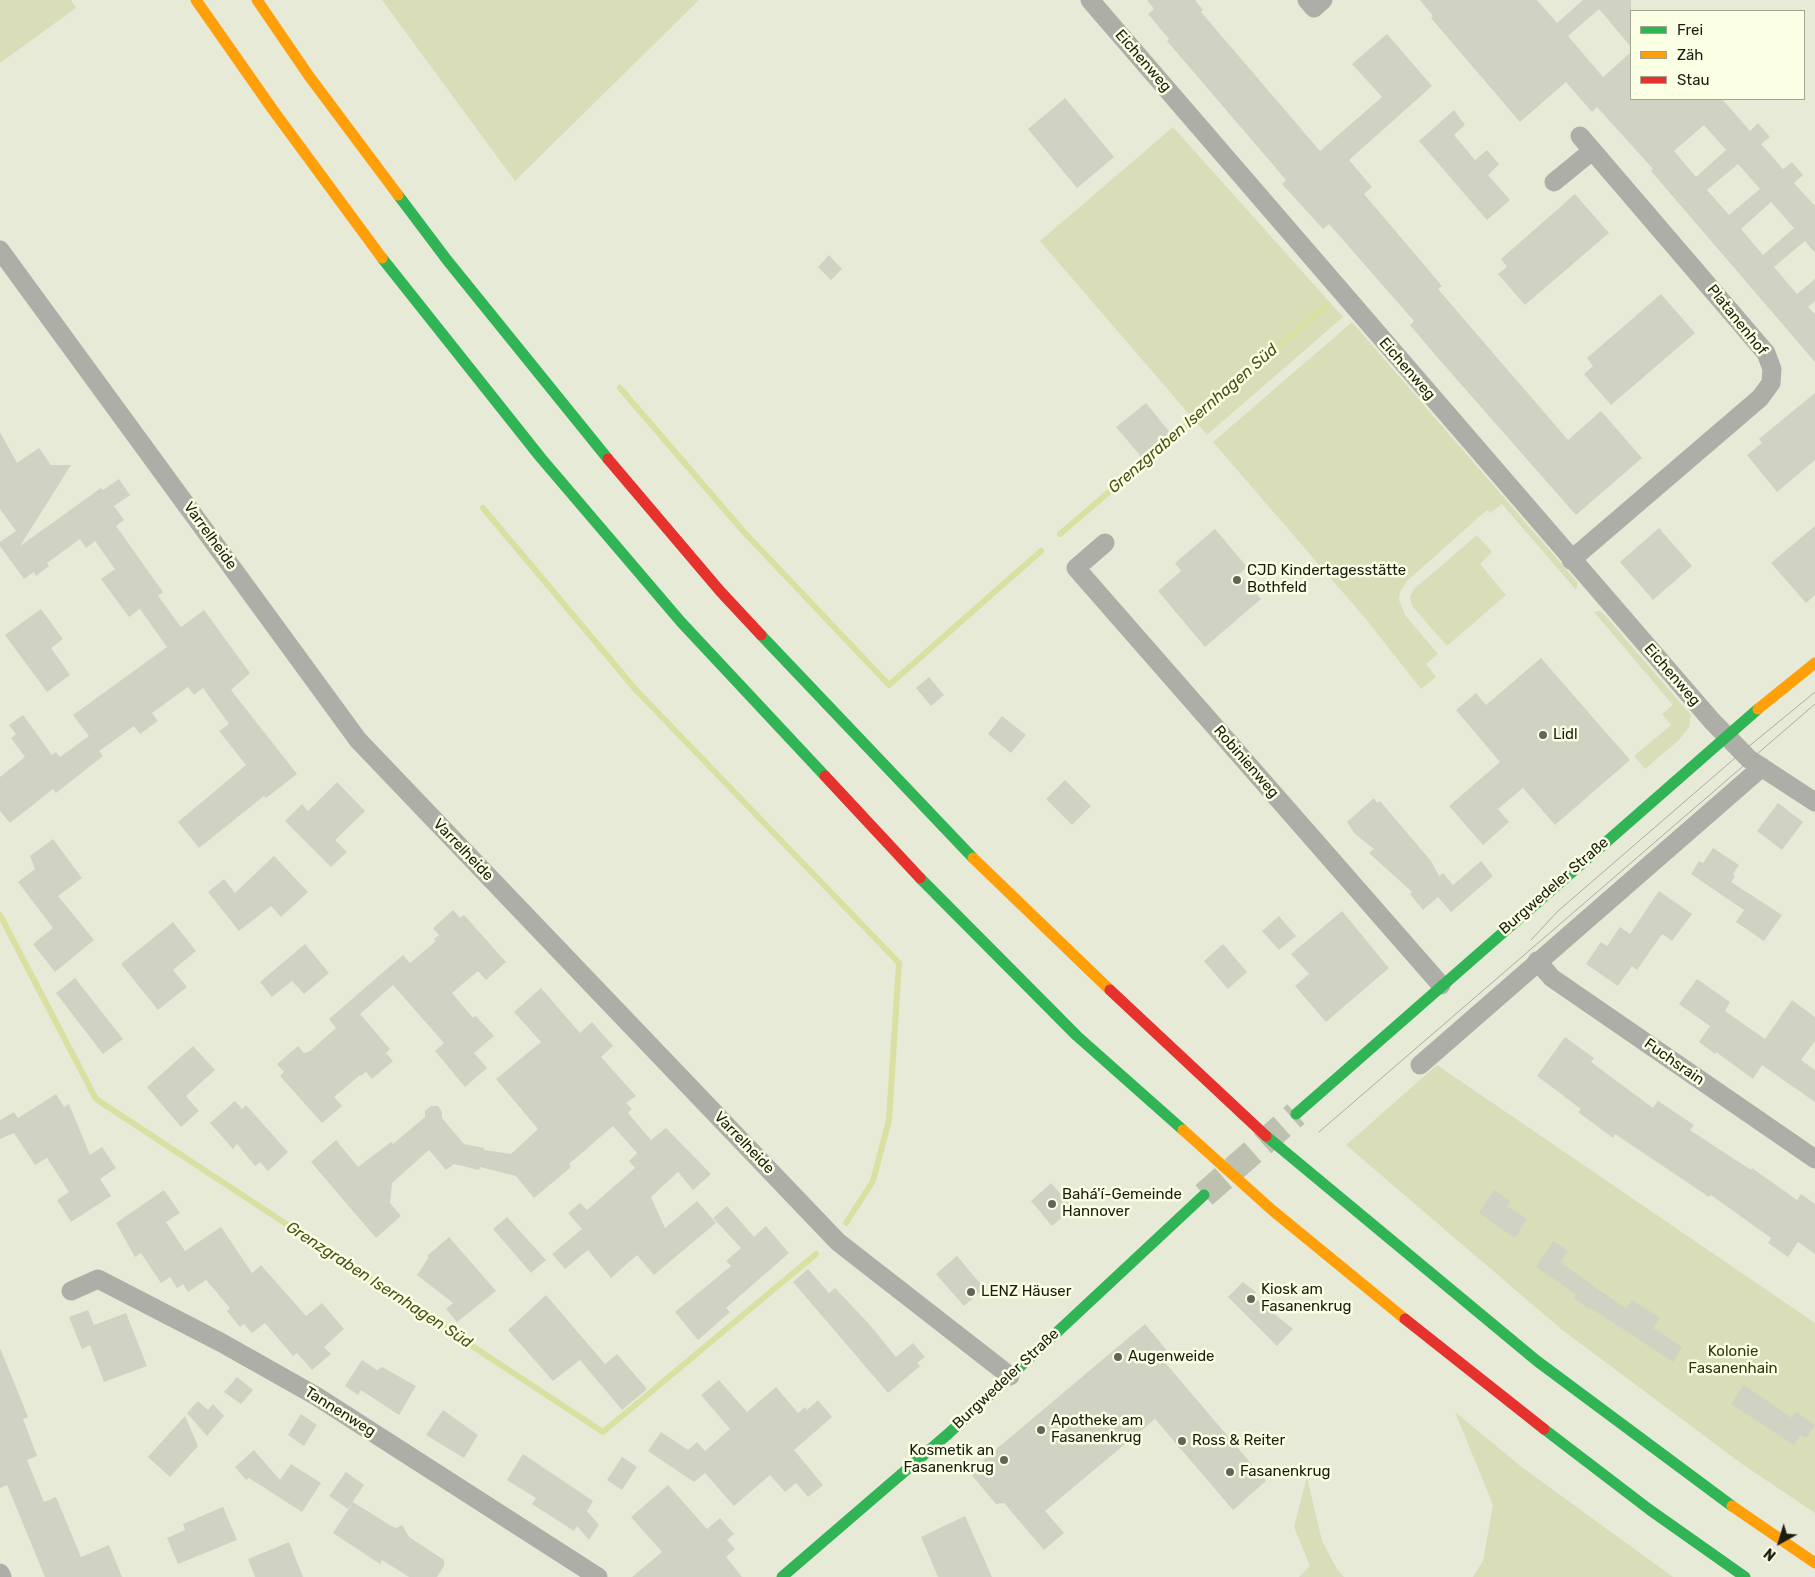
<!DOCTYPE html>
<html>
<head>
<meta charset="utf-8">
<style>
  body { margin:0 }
  #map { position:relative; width:1815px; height:1577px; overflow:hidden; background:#e8ead8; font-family:Rubik,sans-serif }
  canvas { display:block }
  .legend { position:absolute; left:1630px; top:10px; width:175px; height:90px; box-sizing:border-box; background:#fbffe3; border:1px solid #a2a58f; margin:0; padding:6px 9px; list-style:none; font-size:15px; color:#1c1d11 }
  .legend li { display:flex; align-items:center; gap:10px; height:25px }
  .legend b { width:25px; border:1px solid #a2a58f }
  .north { position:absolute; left:1755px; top:1517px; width:50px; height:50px; -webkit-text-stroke:4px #fbffe3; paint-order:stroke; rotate:219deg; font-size:14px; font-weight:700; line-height:20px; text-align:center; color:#1c1d11 }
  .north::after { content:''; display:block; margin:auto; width:18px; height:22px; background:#1c1d11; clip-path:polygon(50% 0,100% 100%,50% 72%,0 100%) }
</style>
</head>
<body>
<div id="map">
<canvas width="1815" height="1577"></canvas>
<ul class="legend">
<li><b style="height:6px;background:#30b455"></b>Frei</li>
<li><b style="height:6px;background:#ff9f0a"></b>Zäh</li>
<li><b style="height:6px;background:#e5322d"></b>Stau</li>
</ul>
<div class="north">N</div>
</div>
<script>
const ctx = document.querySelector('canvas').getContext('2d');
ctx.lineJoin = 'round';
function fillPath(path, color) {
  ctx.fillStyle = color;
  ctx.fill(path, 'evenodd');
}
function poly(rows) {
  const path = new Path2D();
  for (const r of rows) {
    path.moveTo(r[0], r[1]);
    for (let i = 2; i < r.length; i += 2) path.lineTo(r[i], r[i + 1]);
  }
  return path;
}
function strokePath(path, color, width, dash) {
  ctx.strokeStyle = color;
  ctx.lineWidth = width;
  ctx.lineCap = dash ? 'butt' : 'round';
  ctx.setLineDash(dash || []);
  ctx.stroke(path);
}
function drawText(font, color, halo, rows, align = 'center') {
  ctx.font = font + ' Rubik,sans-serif';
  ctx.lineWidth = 5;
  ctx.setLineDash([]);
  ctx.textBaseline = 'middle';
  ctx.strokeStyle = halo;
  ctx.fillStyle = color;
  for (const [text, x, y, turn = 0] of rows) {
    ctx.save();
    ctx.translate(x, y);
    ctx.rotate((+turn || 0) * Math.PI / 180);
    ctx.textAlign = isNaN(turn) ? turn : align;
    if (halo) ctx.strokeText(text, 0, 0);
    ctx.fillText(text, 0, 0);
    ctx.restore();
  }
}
fillPath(poly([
  [0,0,71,0,76,8,0,63],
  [382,0,699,0,515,181],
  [1173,127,1343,317,1207,435,1040,241],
  [1352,322,1578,583,1576,590,1502,504,1490,513,1487,510,1407,581,1400,592,1399,600,1405,615,1438,654,1426,664,1436,677,1421,689,1365,618,1213,442],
  [1477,535,1492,552,1480,564,1506,595,1447,646,1412,606,1410,597,1414,589],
  [1599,611,1603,613,1691,715,1689,727,1679,740,1645,769,1634,756,1671,725,1662,714,1673,705,1594,612],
  [1437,1065,1815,1323,1815,1513,1742,1464,1561,1329,1346,1145],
  [1455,1412,1523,1468,1673,1577,1473,1577,1483,1561,1493,1505],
  [1307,1477,1322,1541,1337,1569,1344,1577,1299,1577,1310,1566,1294,1527]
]), '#d9ddb8');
strokePath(poly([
  [620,388,743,531,889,685,1041,551],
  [483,508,636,690,899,963,889,1120,873,1181,846,1223],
  [1060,534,1327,305],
  [0,915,96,1099,603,1432,816,1254]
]), '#d9e0a2', 6);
fillPath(poly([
  [1147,0,1195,0,1203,10,1201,12,1320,151,1382,97,1352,64,1387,34,1432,86,1349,160,1372,187,1364,194,1442,286,1438,289,1568,440,1601,411,1642,458,1576,515,1437,357,1410,325,1414,321,1329,224,1323,229,1282,184,1286,180,1167,41,1169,39,1148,14,1154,9],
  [1420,0,1537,0,1557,23,1583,0,1631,0,1631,47,1599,9,1568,36,1603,77,1631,52,1631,99,1722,99,1750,131,1758,123,1770,137,1761,144,1783,169,1792,162,1803,175,1794,183,1815,206,1815,253,1805,241,1774,267,1797,294,1815,279,1815,301,1808,307,1815,314,1815,362,1651,171,1653,169,1597,107,1592,112,1566,82,1520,122,1431,18,1433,16],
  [1704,125,1726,150,1696,177,1674,151],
  [1738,164,1760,189,1729,215,1707,190],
  [1771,202,1794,228,1763,255,1741,229],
  [1065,98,1114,157,1077,188,1028,129],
  [1454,110,1465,125,1454,135,1475,160,1487,150,1499,164,1488,175,1510,200,1487,220,1419,141],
  [1575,194,1609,233,1525,305,1498,274,1507,267,1501,259],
  [829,255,842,269,831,280,818,267],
  [1661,294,1695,333,1611,405,1584,374,1593,366,1587,358],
  [1815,393,1815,460,1777,492,1747,455,1762,443,1759,439],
  [1146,403,1172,435,1143,459,1116,427],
  [0,432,17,463,39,448,51,465,71,465,20,546,101,488,103,490,119,479,130,495,114,506,124,520,116,526,163,592,158,596,181,627,204,610,250,673,231,690,297,774,266,798,264,796,199,848,178,822,246,765,219,731,229,724,203,688,194,695,188,687,152,713,158,721,140,734,134,726,99,751,103,756,56,793,53,789,10,823,0,811,0,777,25,757,11,738,16,734,9,725,23,715,52,755,56,752,60,757,89,736,73,715,167,647,140,609,129,617,101,579,115,569,95,541,86,548,80,539,47,563,49,566,36,576,34,572,24,579,0,546,0,542,16,531,0,509],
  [1815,526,1815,595,1806,603,1771,563],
  [1659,528,1692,566,1653,600,1620,562],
  [1215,529,1247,567,1239,574,1261,599,1205,647,1158,591,1181,571,1175,563],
  [41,609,63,639,51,648,70,675,47,692,5,635],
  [1541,658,1630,760,1555,825,1523,788,1498,809,1509,822,1483,845,1449,806,1500,762,1456,710,1476,693,1486,705],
  [929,677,944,695,931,706,916,688],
  [1002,716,1026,735,1011,753,988,734],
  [1065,780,1091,806,1072,825,1046,799],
  [337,782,365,811,335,840,347,852,331,867,285,821,302,804,308,811],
  [1374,798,1377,803,1380,801,1431,861,1439,876,1443,873,1453,885,1481,861,1493,876,1451,912,1438,897,1423,910,1410,894,1412,892,1369,853,1374,849,1355,834,1347,822],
  [1778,803,1803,822,1782,850,1757,831],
  [53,839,82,878,58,896,94,940,55,972,33,944,53,928,18,882,35,869,30,856],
  [1713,848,1739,865,1733,874,1735,876,1731,882,1782,915,1764,941,1736,922,1744,910,1691,874,1699,861,1703,863],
  [274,856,308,892,281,917,271,906,239,931,208,892,224,879,235,893],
  [1659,891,1692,914,1672,941,1662,934,1637,970,1632,966,1618,986,1586,964,1601,942,1607,946,1620,927,1630,934],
  [453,910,460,918,464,915,506,962,486,980,478,971,452,993,473,1018,476,1016,494,1036,474,1053,487,1068,465,1087,435,1051,444,1043,393,985,360,1014,390,1049,386,1053,393,1061,372,1079,366,1072,361,1076,360,1075,334,1097,342,1106,322,1123,280,1076,284,1072,277,1064,298,1046,304,1053,310,1051,336,1028,329,1019,403,955,410,963,436,941,434,939,439,935,433,928],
  [1342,911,1389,968,1326,1022,1295,986,1309,974,1291,954],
  [1279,916,1296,936,1279,950,1262,931],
  [173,922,196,951,173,970,187,987,158,1010,121,964],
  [305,944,329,973,304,994,292,981,272,997,260,982],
  [1223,944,1247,972,1228,989,1204,961],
  [75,978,123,1039,103,1054,56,993],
  [1697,979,1730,1002,1725,1011,1765,1039,1792,1000,1815,1017,1815,1041,1801,1060,1815,1070,1815,1102,1762,1065,1753,1079,1716,1052,1715,1054,1699,1042,1710,1026,1679,1004],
  [541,988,580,1033,592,1022,613,1046,601,1057,636,1096,626,1103,632,1109,628,1113,651,1140,666,1128,711,1174,693,1190,678,1172,651,1197,665,1228,697,1201,716,1223,654,1275,637,1255,611,1278,588,1250,565,1269,552,1254,582,1229,568,1213,580,1203,587,1210,635,1168,629,1161,637,1153,613,1126,569,1164,571,1167,534,1198,516,1176,480,1167,479,1170,454,1164,446,1170,429,1150,392,1183,390,1203,401,1216,376,1238,311,1162,336,1140,358,1167,391,1142,393,1144,425,1117,425,1111,431,1106,438,1106,442,1112,442,1118,464,1144,484,1148,484,1150,511,1154,538,1129,496,1079,541,1042,514,1012],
  [1565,1037,1594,1058,1591,1062,1653,1108,1658,1101,1694,1125,1690,1130,1751,1170,1752,1168,1797,1200,1801,1194,1815,1204,1815,1254,1798,1242,1788,1257,1768,1243,1771,1238,1711,1195,1709,1197,1615,1134,1613,1138,1578,1112,1581,1109,1537,1076],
  [193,1046,215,1070,186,1096,199,1111,181,1127,147,1087],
  [56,1094,64,1107,69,1104,90,1155,102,1147,116,1168,100,1179,111,1196,71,1222,57,1200,69,1192,47,1158,35,1165,14,1133,0,1139,0,1120,14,1112,18,1118],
  [235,1101,242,1109,246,1105,288,1152,268,1171,260,1162,255,1166,237,1144,233,1149,210,1123],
  [1051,1183,1073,1208,1052,1226,1031,1201],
  [164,1190,180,1213,166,1222,185,1251,221,1227,252,1273,261,1265,306,1316,322,1303,344,1329,324,1347,331,1354,312,1370,297,1353,293,1356,265,1323,252,1333,244,1324,240,1327,227,1311,230,1308,206,1280,188,1292,183,1284,177,1288,170,1277,161,1283,141,1253,135,1257,116,1223],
  [1494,1190,1510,1201,1507,1206,1527,1219,1515,1238,1479,1213],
  [727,1206,754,1237,766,1226,789,1253,726,1308,730,1312,698,1340,675,1312,731,1266,726,1261,741,1248,713,1218],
  [507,1217,546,1260,531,1273,493,1229],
  [449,1237,496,1291,457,1322,446,1309,453,1303,417,1275,429,1257,427,1256],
  [1553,1241,1568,1251,1560,1262,1626,1309,1632,1300,1660,1318,1653,1328,1682,1347,1673,1362,1591,1308,1590,1310,1574,1298,1576,1294,1536,1267],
  [957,1256,984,1288,964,1306,936,1274],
  [808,1269,829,1293,835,1288,869,1324,896,1357,913,1343,925,1357,917,1363,920,1366,888,1393,793,1282],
  [1243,1282,1256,1292,1252,1296,1293,1329,1277,1346,1228,1297],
  [546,1295,605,1364,617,1354,647,1389,622,1410,580,1360,553,1381,508,1330],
  [88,1310,94,1325,126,1313,147,1366,104,1382,90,1345,82,1349,69,1317],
  [1145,1324,1169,1353,1162,1359,1266,1481,1233,1510,1155,1419,1045,1511,1064,1533,1044,1550,1004,1503,996,1504,969,1472],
  [0,1348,28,1417,23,1419,37,1456,27,1460,44,1502,56,1497,81,1557,109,1545,122,1577,45,1577,7,1485,0,1488],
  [362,1360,377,1370,382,1367,416,1386,399,1415,361,1390,358,1395,345,1386],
  [237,1377,253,1390,241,1404,224,1392],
  [719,1380,747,1412,776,1387,798,1413,805,1407,807,1410,818,1400,832,1417,794,1450,823,1485,808,1497,796,1483,785,1492,770,1475,734,1506,705,1473,694,1482,648,1451,661,1432,688,1450,697,1442,705,1451,730,1429,701,1395],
  [1744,1385,1792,1418,1796,1412,1815,1425,1806,1438,1801,1435,1794,1445,1731,1404],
  [198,1401,208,1410,213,1404,224,1416,207,1436,187,1413],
  [443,1410,478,1435,464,1458,426,1435],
  [301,1414,317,1425,304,1446,288,1435],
  [185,1416,198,1446,170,1477,148,1457],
  [254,1450,280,1480,291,1464,321,1483,302,1512,249,1478,246,1480,235,1467],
  [523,1454,593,1501,587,1511,599,1525,589,1540,577,1526,574,1531,532,1504,536,1498,507,1480],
  [622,1457,637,1467,622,1490,607,1480],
  [346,1472,364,1485,348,1509,329,1496],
  [668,1485,707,1529,720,1518,734,1534,727,1540,735,1549,726,1557,742,1577,632,1577,662,1552,631,1517],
  [353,1502,391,1526,396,1528,402,1525,409,1537,444,1560,444,1566,437,1577,409,1577,382,1560,380,1564,333,1533],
  [223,1507,237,1540,178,1564,167,1538,185,1530,183,1524],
  [965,1516,992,1577,938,1577,921,1537],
  [289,1542,303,1577,255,1577,248,1559]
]), '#d0d2c4');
strokePath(poly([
  [1204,1195,1296,1114]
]), '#bfc1b0', 26, [26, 13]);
strokePath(poly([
  [1090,0,1712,721,1749,759,1815,802],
  [1307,0,1314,8,1323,0],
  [1554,182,1592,151],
  [0,250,358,740,838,1242,1010,1376],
  [1105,543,1076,568,1441,985],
  [1571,560,1760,398,1771,383,1772,369,1766,353,1580,136],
  [1537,961,1552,978,1815,1159],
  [1420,1065,1762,767],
  [71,1291,98,1279,222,1343,316,1396,598,1577],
  [0,1573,2,1577]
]), '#aeaea8', 19);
strokePath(poly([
  [398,195,447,260,608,459],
  [382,258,541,458,681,622,825,776],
  [761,635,973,858],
  [920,878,1077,1036,1183,1130],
  [1296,1114,1758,709],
  [1266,1136,1537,1361,1732,1506],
  [1544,1429,1650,1510,1745,1577],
  [782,1577,948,1434,1204,1195]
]), '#30b455', 11);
strokePath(poly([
  [196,0,273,110,382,258],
  [257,0,309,76,398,195],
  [1758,709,1815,663],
  [973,858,1110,990],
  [1183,1130,1272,1210,1405,1319],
  [1732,1506,1815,1563]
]), '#ff9f0a', 11);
strokePath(poly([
  [608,459,720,591,761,635],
  [825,776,920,878],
  [1110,990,1266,1136],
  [1405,1319,1544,1429]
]), '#e5322d', 11);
strokePath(poly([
  [1531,940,1558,911,1742,752,1815,692],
  [1319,1132,1815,704]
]), '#ababa2', 1);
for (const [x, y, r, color] of [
  [1237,580,5,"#636557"],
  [1543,735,5,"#636557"],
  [1052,1204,5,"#636557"],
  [971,1292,5,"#636557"],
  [1251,1299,5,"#636557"],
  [1118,1357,5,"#636557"],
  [1041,1430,5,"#636557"],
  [1182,1441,5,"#636557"],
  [1004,1460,5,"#636557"],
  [1230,1472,5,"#636557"]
]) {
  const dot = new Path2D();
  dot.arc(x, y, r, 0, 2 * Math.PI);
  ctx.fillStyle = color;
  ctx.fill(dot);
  strokePath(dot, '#fbffe3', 2);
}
drawText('15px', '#1c1d11', '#fbffe3', [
  ["Eichenweg",1143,61,49],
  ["Platanenhof",1737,320,51],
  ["Eichenweg",1407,369,49],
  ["Varrelheide",210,536,54],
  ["Eichenweg",1672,675,49],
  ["Robinienweg",1246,762,49],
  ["Varrelheide",463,850,46],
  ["Burgwedeler Straße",1554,886,-41],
  ["Fuchsrain",1674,1062,35],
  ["Varrelheide",744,1143,46],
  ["Burgwedeler Straße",1006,1379,-43],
  ["Tannenweg",340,1412,32]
]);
drawText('15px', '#1c1d11', '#fbffe3', [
  ["CJD Kindertagesstätte",1247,571],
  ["Bothfeld",1247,588],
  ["Lidl",1553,735],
  ["Bahá'í-Gemeinde",1062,1195],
  ["Hannover",1062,1212],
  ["Kiosk am",1261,1290],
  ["Fasanenkrug",1261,1307],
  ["LENZ Häuser",981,1292],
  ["Augenweide",1128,1357],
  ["Apotheke am",1051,1421],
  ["Fasanenkrug",1051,1438],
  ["Ross & Reiter",1192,1441],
  ["Kosmetik an",994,1451,"right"],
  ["Fasanenkrug",994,1468,"right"],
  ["Fasanenkrug",1240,1472]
], 'left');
drawText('15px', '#333614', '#fbffe3', [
  ["Kolonie",1733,1352],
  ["Fasanenhain",1733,1369]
]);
drawText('italic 16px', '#4e5218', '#fbffe3', [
  ["Grenzgraben Isernhagen Süd",1193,419,-41],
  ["Grenzgraben Isernhagen Süd",379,1285,33]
]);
</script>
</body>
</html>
